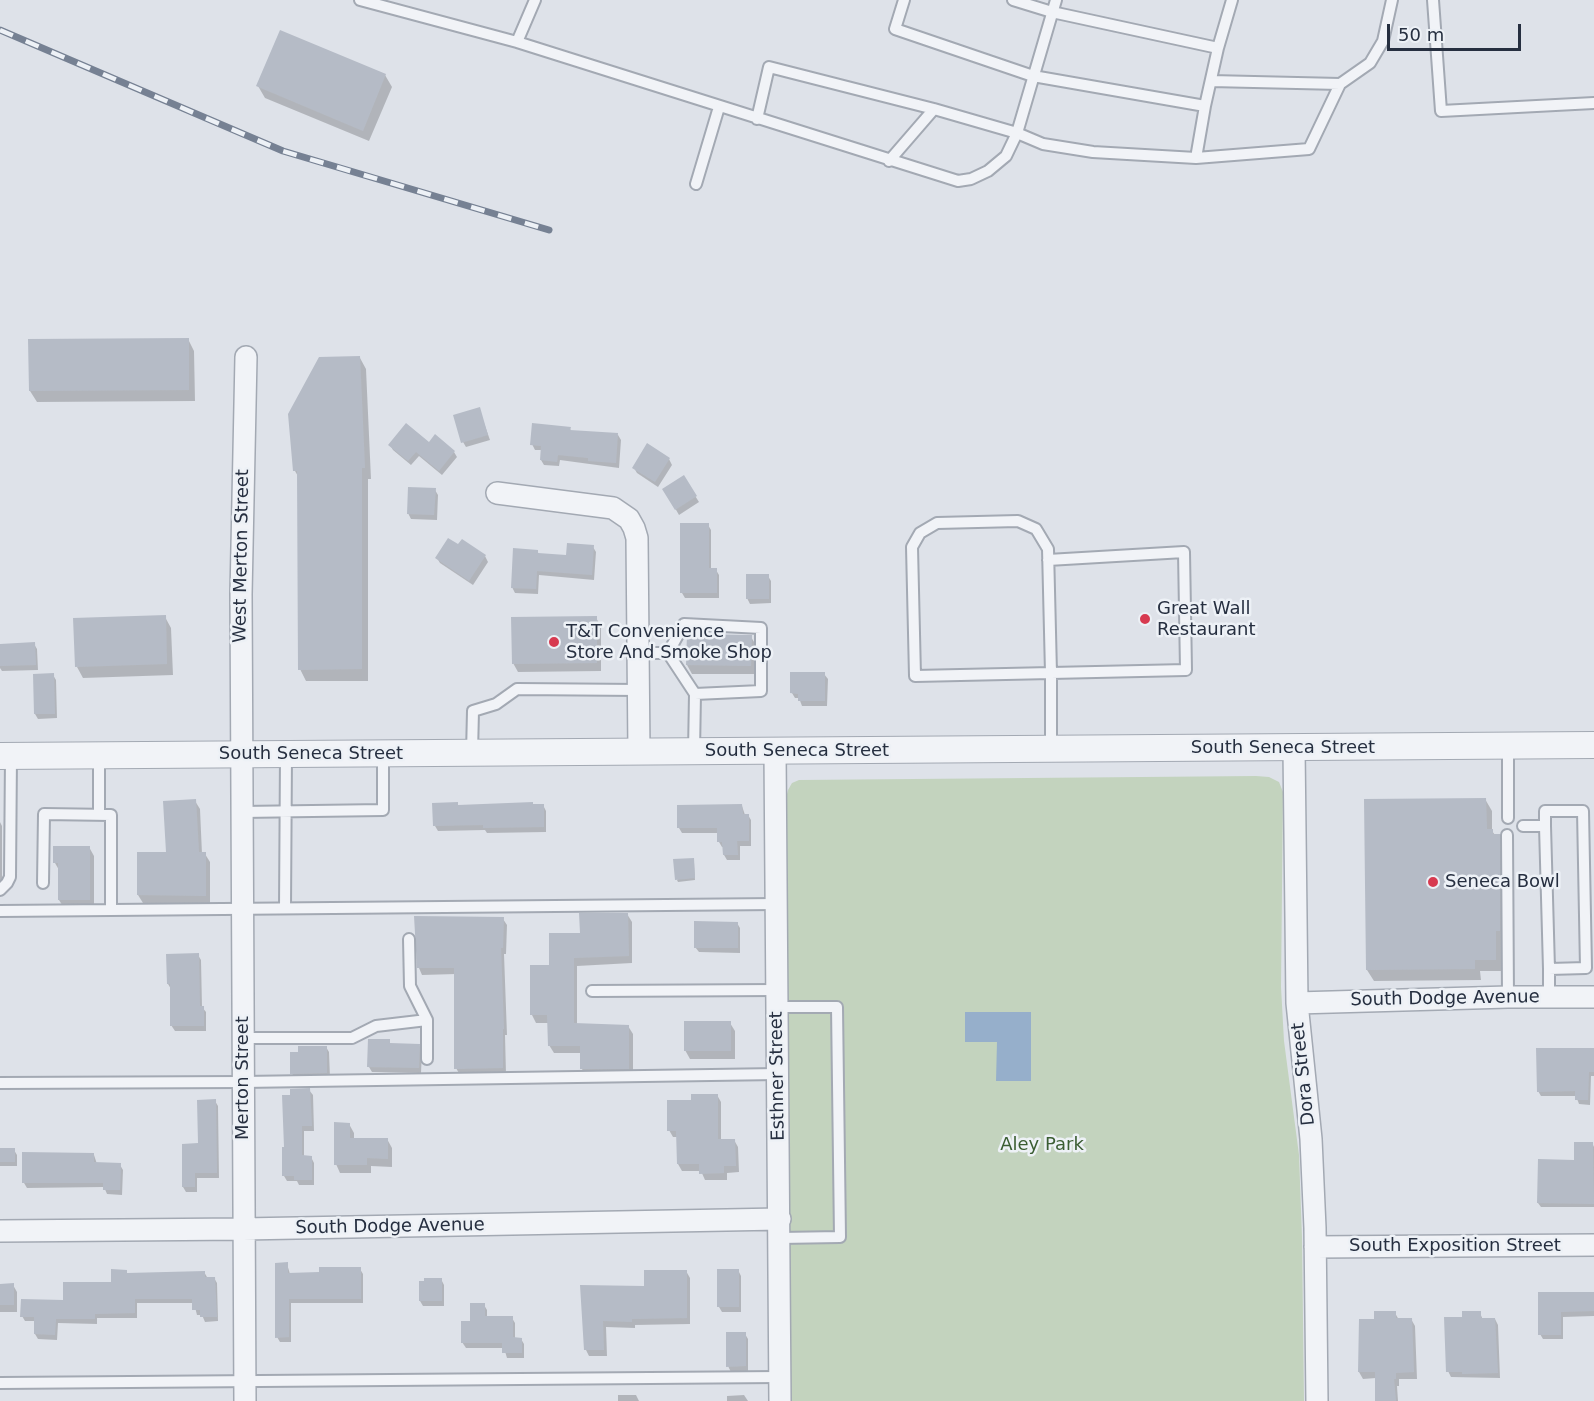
<!DOCTYPE html>
<html>
<head>
<meta charset="utf-8">
<style>
  body { margin:0 }
  #map { position:relative; width:1594px; height:1401px; overflow:hidden; background:#dee2e9; font-family:"DejaVu Sans",sans-serif }
  canvas { display:block }
  .scale { position:absolute; left:1387px; top:24px; width:134px; height:27px; box-sizing:border-box; border:3px solid #262f40; border-top:0; padding-left:8px; font-size:18px; line-height:21px; white-space:nowrap; color:#262f40; -webkit-text-stroke:4px #edf1f6; paint-order:stroke }
</style>
</head>
<body>
<div id="map">
<canvas width="1594" height="1401"></canvas>
<div class="scale">50 m</div>
</div>
<script>
const ctx = document.querySelector('canvas').getContext('2d');
ctx.lineJoin = 'round';
function fillPath(path, color) {
  ctx.fillStyle = color;
  ctx.fill(path, 'evenodd');
}
function poly(rows) {
  const path = new Path2D();
  for (const r of rows) {
    path.moveTo(r[0], r[1]);
    for (let i = 2; i < r.length; i += 2) path.lineTo(r[i], r[i + 1]);
  }
  return path;
}
function strokePath(path, color, width, dash) {
  ctx.strokeStyle = color;
  ctx.lineWidth = width;
  ctx.lineCap = dash ? 'butt' : 'round';
  ctx.setLineDash(dash || []);
  ctx.stroke(path);
}
function drawText(font, color, halo, rows, align = 'center') {
  ctx.font = font + ' "DejaVu Sans",sans-serif';
  ctx.lineWidth = 5;
  ctx.setLineDash([]);
  ctx.textBaseline = 'middle';
  ctx.strokeStyle = halo;
  ctx.fillStyle = color;
  for (const [text, x, y, turn = 0] of rows) {
    ctx.save();
    ctx.translate(x, y);
    ctx.rotate((+turn || 0) * Math.PI / 180);
    ctx.textAlign = isNaN(turn) ? turn : align;
    if (halo) ctx.strokeText(text, 0, 0);
    ctx.fillText(text, 0, 0);
    ctx.restore();
  }
}
fillPath(poly([
  [1256,776,1269,777,1279,782,1283,792,1281,987,1284,1041,1299,1155,1302,1237,1304,1401,791,1401,785,802,788,790,792,783,799,780]
]), '#c3d3be');
fillPath(poly([
  [965,1012,1031,1012,1031,1081,996,1081,997,1042,965,1042]
]), '#96afcb');
fillPath(poly([
  [385,75,392,87,369,141,265,98,258,86],
  [188,339,194,351,195,401,37,402,30,391],
  [360,358,366,369,371,479,368,479,368,681,306,681,300,669,299,478,295,471],
  [479,409,490,440,466,447,463,442],
  [570,428,571,431,618,435,621,440,619,468,560,460,559,466,544,465,541,460,542,450,535,450,532,444],
  [429,444,454,452,457,457,442,475,419,456,411,465,393,450,390,445],
  [669,459,672,465,658,487,637,473,634,468],
  [683,477,699,502,679,515,664,489],
  [435,490,438,495,437,520,411,519,408,513],
  [708,525,711,530,711,570,716,570,719,575,719,598,685,598,682,593],
  [593,547,596,552,594,580,539,575,538,594,515,593,512,587,537,551,539,554,568,557],
  [485,556,488,562,473,585,440,563,437,558],
  [768,576,771,581,771,603,750,604,747,598],
  [165,617,171,628,173,675,83,678,77,667],
  [596,618,601,626,601,671,518,672,513,663],
  [689,635,751,637,756,645,755,674,692,674,687,665],
  [34,644,37,649,38,670,2,671,0,668,0,645],
  [824,674,828,679,827,706,802,706,799,698,795,698,792,693],
  [53,675,56,680,57,718,38,719,35,714],
  [1485,799,1492,811,1492,831,1495,835,1499,835,1506,847,1506,942,1502,942,1502,971,1480,971,1481,980,1374,981,1367,970],
  [195,801,200,809,202,854,205,854,210,862,210,904,143,903,138,895,167,853],
  [543,805,546,811,546,832,487,833,485,830,438,831,435,826,459,806],
  [742,806,745,815,748,815,751,820,751,846,740,846,740,860,727,860,724,855,724,847,722,847,719,842,718,833,682,833,679,828],
  [0,822,2,826,2,886,0,886],
  [89,847,94,856,94,908,64,908,59,900,59,870,55,863],
  [694,862,695,880,678,882,677,880],
  [627,914,632,922,632,963,577,966,577,1025,628,1026,633,1034,633,1076,586,1077,582,1069,582,1053,554,1053,549,1045,549,1023,536,1023,532,1015,551,966,581,934],
  [503,919,507,925,506,954,504,954,507,1035,505,1035,506,1074,460,1075,456,1068,456,974,422,975,419,968],
  [737,923,740,928,740,953,699,952,695,947],
  [198,955,201,960,202,1007,206,1012,206,1031,175,1031,171,1025,171,989,168,984],
  [730,1023,735,1031,735,1059,690,1059,685,1050],
  [389,1041,391,1045,419,1045,422,1051,421,1073,372,1072,369,1067],
  [1594,1045,1594,1076,1591,1076,1590,1105,1579,1104,1576,1096,1541,1096,1538,1091,1594,1049],
  [326,1047,329,1052,330,1078,295,1079,292,1073],
  [309,1090,313,1095,314,1131,304,1131,304,1157,311,1157,314,1163,314,1185,299,1185,297,1181,287,1181,284,1176,292,1096],
  [717,1095,721,1102,721,1141,734,1140,738,1147,739,1172,727,1173,727,1180,705,1180,701,1171,682,1171,678,1164,678,1137,673,1137,669,1130,693,1102],
  [215,1101,218,1106,219,1178,197,1178,197,1192,186,1192,183,1187],
  [349,1124,354,1133,354,1139,387,1139,392,1148,392,1167,371,1166,371,1173,340,1173,336,1164],
  [1592,1143,1594,1147,1594,1207,1541,1207,1538,1203],
  [0,1150,14,1150,17,1155,17,1166,0,1166],
  [24,1154,94,1155,97,1164,120,1165,123,1170,122,1195,107,1194,104,1187,27,1188,24,1183],
  [287,1264,290,1274,321,1273,360,1269,363,1274,363,1303,291,1303,291,1342,280,1342,277,1337],
  [738,1270,741,1276,741,1312,722,1312,719,1307],
  [126,1271,128,1275,204,1272,207,1277,214,1278,217,1283,218,1321,205,1322,202,1315,197,1315,194,1303,137,1303,137,1318,97,1318,97,1324,58,1323,57,1340,38,1339,35,1334,36,1321,25,1321,22,1316,112,1284],
  [686,1271,690,1278,690,1324,635,1325,635,1328,606,1327,607,1356,589,1356,586,1350,582,1286,646,1287],
  [441,1279,444,1285,444,1306,423,1306,420,1301],
  [0,1284,13,1285,17,1292,17,1312,0,1312],
  [1540,1293,1594,1294,1594,1316,1563,1317,1563,1339,1543,1339,1540,1334],
  [484,1305,487,1310,487,1318,512,1318,515,1323,515,1339,521,1339,524,1344,524,1358,507,1358,504,1348,466,1348,462,1342,472,1323],
  [1395,1313,1399,1320,1411,1319,1415,1326,1417,1379,1399,1379,1399,1386,1397,1386,1398,1401,1376,1401,1376,1378,1363,1379,1359,1372,1375,1320],
  [1480,1313,1483,1320,1495,1319,1498,1325,1500,1378,1451,1377,1448,1371,1464,1319],
  [745,1334,748,1339,748,1371,731,1372,728,1366],
  [618,1395,636,1395,639,1401,618,1401],
  [744,1395,748,1401,727,1401,727,1396]
]), '#0003');
fillPath(poly([
  [280,30,386,74,363,131,256,86],
  [189,338,189,390,29,391,28,339],
  [360,356,365,468,362,468,362,669,298,670,297,471,293,471,288,414,319,357],
  [480,407,488,435,461,443,453,415],
  [406,423,429,442,435,434,455,451,439,471,416,452,408,461,388,445],
  [532,423,571,427,570,430,618,433,616,463,588,461,588,458,558,455,557,462,540,460,541,446,530,445],
  [647,443,670,458,655,482,632,468],
  [684,475,697,496,675,510,662,489],
  [408,487,436,488,434,515,407,514],
  [680,523,709,523,709,568,717,568,717,593,680,593],
  [448,538,458,544,462,539,486,555,469,581,435,558],
  [567,543,594,545,592,575,537,571,536,589,511,588,513,548,538,550,538,553,566,555],
  [746,574,769,574,769,599,746,599],
  [166,615,167,664,75,667,73,618],
  [597,616,597,663,512,664,511,617],
  [687,634,752,635,751,666,686,665],
  [35,642,36,665,0,666,0,644],
  [790,672,825,672,825,701,798,701,798,694,790,693],
  [54,673,55,714,34,714,33,674],
  [1486,798,1487,829,1493,829,1493,834,1500,834,1500,931,1496,931,1496,960,1475,960,1475,969,1366,970,1364,799],
  [196,799,199,852,206,852,206,896,137,895,137,852,166,852,163,801],
  [458,802,458,805,533,802,533,804,544,804,544,827,483,828,483,825,433,826,432,803],
  [742,804,743,814,749,814,749,841,737,841,738,855,723,855,722,842,717,842,717,828,677,828,677,805],
  [53,846,90,846,90,900,58,900,58,863,53,863],
  [694,858,695,878,675,880,673,859],
  [579,913,628,913,629,956,574,958,574,1023,629,1025,629,1069,580,1069,580,1046,548,1046,547,1015,530,1015,530,965,549,965,549,933,580,933],
  [414,916,504,917,503,948,501,948,504,1029,503,1029,503,1068,454,1069,454,968,417,968],
  [694,921,738,922,738,948,694,948],
  [199,953,200,1006,204,1006,204,1026,170,1026,170,984,167,984,166,954],
  [684,1021,731,1021,731,1051,684,1051],
  [368,1039,390,1039,390,1043,420,1044,419,1068,367,1067],
  [298,1046,327,1046,327,1073,290,1074,290,1052,298,1052],
  [1536,1048,1594,1048,1594,1072,1589,1072,1588,1100,1575,1100,1575,1091,1537,1092],
  [310,1088,312,1126,302,1126,302,1155,312,1156,312,1180,294,1180,294,1176,282,1176,282,1147,284,1147,282,1095,290,1095,290,1089],
  [691,1094,718,1094,718,1139,735,1139,736,1166,724,1166,724,1173,699,1174,699,1164,677,1164,676,1131,667,1131,667,1100,691,1100],
  [216,1099,217,1173,195,1173,195,1187,182,1187,182,1144,198,1143,197,1100],
  [334,1122,350,1123,350,1138,388,1138,388,1159,367,1158,367,1165,334,1165],
  [1574,1142,1593,1142,1594,1204,1537,1203,1538,1159,1574,1160],
  [0,1148,15,1148,15,1162,0,1162],
  [22,1152,94,1153,94,1162,121,1163,120,1190,103,1190,103,1183,22,1183],
  [288,1262,288,1273,319,1272,319,1267,361,1267,361,1299,289,1299,289,1337,275,1338,275,1263],
  [111,1269,127,1270,127,1273,205,1271,205,1277,215,1277,217,1317,200,1317,200,1310,192,1310,192,1299,135,1299,135,1313,95,1314,95,1319,56,1319,55,1335,34,1334,34,1317,20,1317,21,1299,63,1300,63,1282,111,1282],
  [717,1269,739,1269,739,1307,717,1307],
  [644,1270,687,1270,687,1318,632,1319,632,1322,603,1321,604,1350,584,1350,580,1285,644,1286],
  [424,1278,442,1278,442,1301,419,1301,419,1281,424,1281],
  [14,1283,14,1305,0,1305,0,1284],
  [1538,1292,1594,1292,1594,1311,1561,1312,1561,1335,1538,1335],
  [470,1303,485,1303,485,1316,513,1316,513,1337,522,1338,522,1353,502,1353,502,1343,461,1343,461,1321,470,1321],
  [1374,1311,1396,1311,1396,1318,1412,1318,1414,1372,1396,1373,1396,1379,1394,1379,1396,1401,1375,1401,1375,1372,1358,1372,1359,1319,1374,1319],
  [1462,1311,1481,1311,1481,1318,1495,1318,1498,1373,1462,1374,1462,1372,1446,1372,1444,1317,1462,1317],
  [726,1332,746,1332,746,1366,726,1367]
]), '#b5bbc6');
const service = poly([
  [360,0,517,42,535,0],
  [904,0,895,29,1033,76,1205,106],
  [1013,0,1052,12,1218,48],
  [1433,0,1441,111,1594,103],
  [517,42,958,181,971,179,988,171,1006,156,1017,133,1056,0],
  [1211,81,1340,84],
  [757,119,769,67,934,109,1017,133,1043,144,1093,152,1196,158,1205,106,1218,48,1232,0],
  [1196,158,1309,149,1340,84,1370,63,1383,41,1392,0],
  [889,161,934,109],
  [696,184,719,107],
  [1048,560,1184,552,1186,670,1051,673,915,676,912,547,920,533,937,523,1018,521,1036,529,1048,549,1051,673,1051,749],
  [638,653,668,653],
  [694,752,695,694,668,653,684,624,761,628,761,691,695,694],
  [472,753,473,711,496,704,517,689,639,690],
  [242,812,383,810,383,754],
  [99,815,99,755],
  [1508,818,1508,746],
  [1523,826,1545,826,1549,969,1586,968,1583,811,1545,811,1545,826],
  [1507,835,1508,997],
  [43,883,44,814,111,815,111,909],
  [0,890,7,883,10,877,11,756],
  [285,908,286,754],
  [0,911,777,904],
  [409,939,410,986,427,1020],
  [1549,969,1549,997],
  [592,991,777,990],
  [777,1007,837,1007,840,1237,780,1238],
  [243,1038,352,1038,376,1026,427,1020,427,1059],
  [0,1083,243,1082,778,1074],
  [0,1383,780,1377]
]);
const minor = poly([
  [497,493,613,508,629,519,634,528,637,538,639,753],
  [1294,748,1297,1003,1311,1139,1315,1228,1317,1401],
  [775,751,780,1401],
  [1297,1003,1508,997,1594,997],
  [0,1231,243,1229,780,1219],
  [1315,1247,1594,1245],
  [245,1401,241,594,246,357]
]);
const tertiary = poly([
  [0,756,1594,745]
]);
strokePath(service, '#a3a9b3', 14);
strokePath(minor, '#a3a9b3', 24);
strokePath(tertiary, '#a3a9b3', 28);
strokePath(service, '#f1f3f7', 10);
strokePath(minor, '#f1f3f7', 21);
strokePath(tertiary, '#f1f3f7', 26);
const rail = poly([
  [0,30,283,151,549,230]
]);
strokePath(rail, '#768193', 7);
strokePath(rail, '#edf1f6', 4.5, [14]);
for (const [x, y, r, color] of [
  [1145,619,6,"#d73a50"],
  [554,642,6,"#d73a50"],
  [1433,882,6,"#d73a50"]
]) {
  const dot = new Path2D();
  dot.arc(x, y, r, 0, 2 * Math.PI);
  ctx.fillStyle = color;
  ctx.fill(dot);
  strokePath(dot, '#edf1f6', 2);
}
drawText('18px', '#262f40', '#edf1f6', [
  ["West Merton Street",242,556,-89],
  ["South Seneca Street",1283,748],
  ["South Seneca Street",797,751],
  ["South Seneca Street",311,754],
  ["South Dodge Avenue",1445,999,-1],
  ["Dora Street",1304,1074,-96],
  ["Esthner Street",778,1076,-91],
  ["Merton Street",243,1078,-90],
  ["South Dodge Avenue",390,1227,-1],
  ["South Exposition Street",1455,1246]
]);
drawText('18px', '#262f40', '#edf1f6', [
  ["Great Wall",1157,609],
  ["Restaurant",1157,630],
  ["T&T Convenience",566,632],
  ["Store And Smoke Shop",566,653],
  ["Seneca Bowl",1445,882]
], 'left');
drawText('18px', '#3a5d32', '#edf1f6', [
  ["Aley Park",1042,1145]
]);
</script>
</body>
</html>
